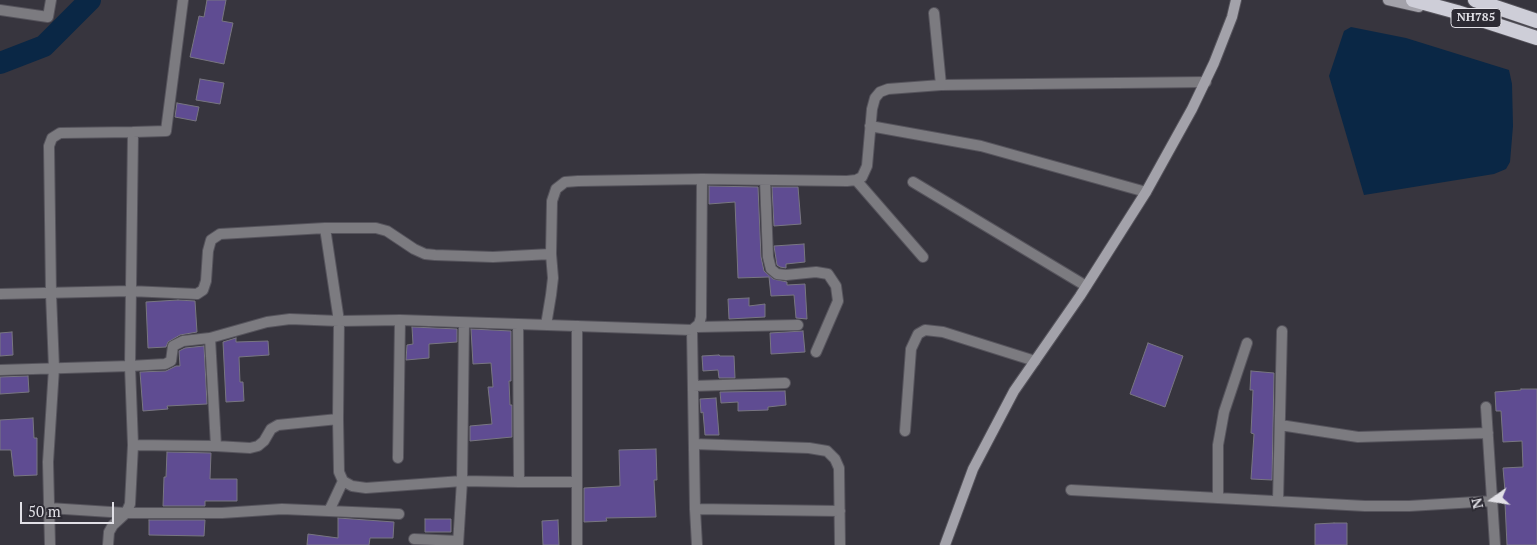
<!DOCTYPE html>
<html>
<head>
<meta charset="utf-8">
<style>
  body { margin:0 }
  #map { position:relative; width:1537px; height:545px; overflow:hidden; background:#37353e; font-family:"PT Serif",serif }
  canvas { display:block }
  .north { position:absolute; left:1467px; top:475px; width:50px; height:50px; -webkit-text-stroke:4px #2d2b34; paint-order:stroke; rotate:257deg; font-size:14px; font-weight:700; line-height:20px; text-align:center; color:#e1e0e6 }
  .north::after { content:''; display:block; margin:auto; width:18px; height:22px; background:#e1e0e6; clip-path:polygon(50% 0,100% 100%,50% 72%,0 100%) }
  .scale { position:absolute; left:20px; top:502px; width:94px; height:22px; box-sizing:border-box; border:2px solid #e1e0e6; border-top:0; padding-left:6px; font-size:15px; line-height:18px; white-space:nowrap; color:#e1e0e6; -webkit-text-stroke:4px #2d2b34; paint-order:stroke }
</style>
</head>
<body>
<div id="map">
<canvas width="1537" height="545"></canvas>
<div class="north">N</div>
<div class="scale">50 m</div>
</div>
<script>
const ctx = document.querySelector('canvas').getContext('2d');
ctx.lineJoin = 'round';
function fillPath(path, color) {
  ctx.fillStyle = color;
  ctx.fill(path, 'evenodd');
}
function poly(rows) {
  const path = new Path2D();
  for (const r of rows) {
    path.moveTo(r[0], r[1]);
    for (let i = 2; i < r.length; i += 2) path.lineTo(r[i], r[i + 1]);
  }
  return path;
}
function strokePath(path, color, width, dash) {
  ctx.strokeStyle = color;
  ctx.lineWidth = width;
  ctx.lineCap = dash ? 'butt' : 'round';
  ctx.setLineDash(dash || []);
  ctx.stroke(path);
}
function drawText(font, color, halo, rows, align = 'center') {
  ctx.font = font + ' "PT Serif",serif';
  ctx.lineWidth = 4;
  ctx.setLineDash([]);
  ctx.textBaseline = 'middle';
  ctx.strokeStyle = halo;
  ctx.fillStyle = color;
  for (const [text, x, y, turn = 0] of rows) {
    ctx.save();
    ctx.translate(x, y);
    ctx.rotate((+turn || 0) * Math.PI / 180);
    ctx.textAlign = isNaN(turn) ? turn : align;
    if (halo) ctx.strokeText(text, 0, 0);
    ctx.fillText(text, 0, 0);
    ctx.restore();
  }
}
fillPath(poly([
  [1351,27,1406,38,1509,70,1512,84,1513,126,1510,162,1506,169,1494,174,1364,195,1329,76,1344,31]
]), '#0a2745');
strokePath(poly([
  [0,63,44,46,90,0]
]), '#0a2745', 22);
const building = poly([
  [207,0,226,0,222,21,233,23,224,64,190,57,199,16,204,17,207,0],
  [200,79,224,83,220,104,196,100,200,79],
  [177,103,199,107,196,121,175,117,177,103],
  [709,186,758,187,761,257,764,271,773,279,787,282,787,285,805,284,807,319,796,318,794,295,771,296,769,277,738,278,735,202,709,204,709,186],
  [772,187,798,187,801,224,774,226,772,187],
  [804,244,805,262,786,264,786,268,780,267,777,265,774,246,804,244],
  [749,298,749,306,765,304,765,317,729,319,728,299,749,298],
  [178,300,195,301,197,332,180,335,168,342,166,347,148,348,146,302,178,300],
  [412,327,457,329,457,342,429,344,429,358,406,360,407,345,413,344,412,327],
  [471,329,511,331,511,381,509,381,510,405,512,405,512,437,470,441,470,426,492,424,488,387,493,387,491,363,473,364,471,329],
  [803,331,805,352,771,354,770,333,803,331],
  [12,332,13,355,0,356,0,333,12,332],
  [236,338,236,342,268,341,269,355,239,357,240,382,243,382,244,401,226,402,223,342,236,338],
  [1148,343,1183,356,1165,407,1130,394,1148,343],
  [204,346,207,404,167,406,168,409,143,411,140,372,166,371,176,366,180,366,179,351,185,348,204,346],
  [719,355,720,356,734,356,735,378,719,378,718,370,703,371,702,356,719,355],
  [1251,371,1274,373,1272,480,1251,479,1254,434,1251,433,1253,390,1250,390,1251,371],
  [28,376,29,392,0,394,0,377,28,376],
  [1521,389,1537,389,1537,545,1507,545,1505,503,1502,503,1502,491,1505,491,1503,468,1523,467,1522,441,1503,442,1501,411,1496,411,1495,392,1521,390,1521,389],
  [785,391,786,405,768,407,768,410,738,411,738,402,721,403,720,392,785,391],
  [716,398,719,435,705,435,703,412,701,413,700,399,716,398],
  [33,418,34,438,37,438,37,475,14,476,11,450,0,450,0,420,33,418],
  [656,449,657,480,654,480,656,517,606,518,607,521,584,522,584,488,620,486,619,450,656,449],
  [167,452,211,453,210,479,237,479,237,501,205,501,205,506,163,506,164,477,166,477,167,452],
  [338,518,394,522,393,538,370,538,369,545,307,545,308,534,338,538,338,518],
  [425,519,451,519,451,532,425,532,425,519],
  [149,520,205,520,204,536,149,535,149,520],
  [558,520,559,545,543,545,542,521,558,520],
  [1334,523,1347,523,1347,545,1315,545,1315,524,1334,523]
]);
fillPath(building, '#5f4c92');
strokePath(building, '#787681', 1);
const minor = poly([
  [0,10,48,17,51,0],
  [941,85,1206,82],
  [870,126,981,146,1146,192],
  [765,180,768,257,771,269,777,274,786,275,816,272,828,274,836,286,838,301,816,352],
  [856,180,923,257],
  [913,182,1086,286],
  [325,228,376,228,387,231,414,249,425,254,435,255,493,257,551,254,552,201,556,189,565,182,578,181,702,179],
  [0,294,130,291,197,294,203,290,206,281,208,251,211,240,220,234,325,228,339,321,400,320,518,324,519,482,462,481,458,545],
  [518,324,692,330,695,509,697,545],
  [546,325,551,295,553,278,551,254],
  [697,327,798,325],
  [692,330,699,324,701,317,702,179,847,181,856,180,862,177,867,166,872,109,875,98,880,92,888,89,941,85,934,13],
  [210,338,216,446],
  [0,370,130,366,165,364,171,361,173,346,183,341,210,338,267,322,290,319,339,321,338,419,278,425,271,429,264,441,258,446,250,448,216,446,133,445,130,366,133,132,166,131,183,0],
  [693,386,785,383],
  [1486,407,1495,545],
  [338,419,339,472,343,481,352,486,366,488,462,481,464,323],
  [1280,425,1358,437,1488,433],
  [905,431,911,349,918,334,925,330,943,332,1035,361],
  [694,444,809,448,827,451,835,459,839,468,840,545],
  [398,458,400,320],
  [519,482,577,482],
  [1071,490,1365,506,1409,506,1492,501],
  [1218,498,1218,445,1224,412,1247,343],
  [1278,501,1282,331],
  [49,508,126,513,222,513,282,509,399,514],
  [695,509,840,511],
  [329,511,343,481],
  [414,539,458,541],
  [50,545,48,462,54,368,51,294,49,146,52,138,60,133,133,132],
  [108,545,109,532,113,525,126,513,130,504,133,445],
  [577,545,577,326]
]);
const secondary = poly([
  [1388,0,1419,7],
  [945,545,973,469,1014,391,1080,296,1146,192,1192,109,1214,63,1232,17,1236,0]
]);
const trunk = poly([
  [1413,0,1457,12,1537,38],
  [1475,0,1537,21]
]);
strokePath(minor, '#56545c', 12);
strokePath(secondary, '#56545c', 12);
strokePath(trunk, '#56545c', 16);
strokePath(minor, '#7c7b80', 10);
strokePath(secondary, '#a3a2aa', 10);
strokePath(trunk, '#ceced8', 14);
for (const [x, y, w] of [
  [1476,18,50]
]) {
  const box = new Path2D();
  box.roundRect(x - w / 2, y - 9.5, w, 19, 4);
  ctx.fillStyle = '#2d2b34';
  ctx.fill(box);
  strokePath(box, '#e1e0e6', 1);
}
drawText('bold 12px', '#e1e0e6', null, [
  ["NH785",1476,18]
]);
</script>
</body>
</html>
